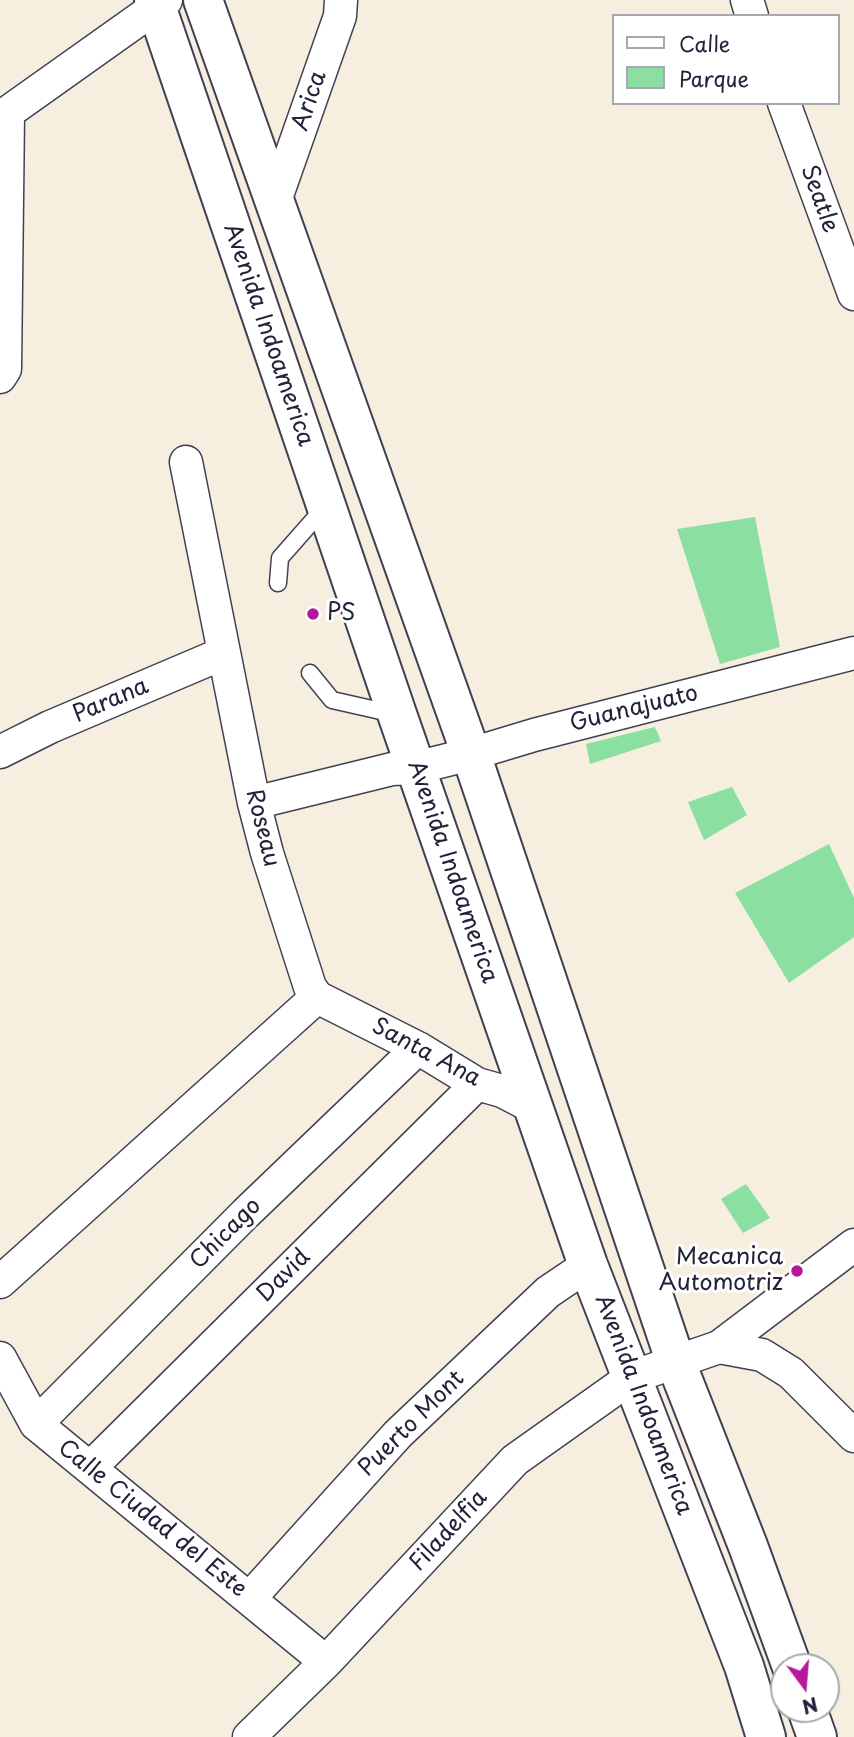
<!DOCTYPE html>
<html>
<head>
<meta charset="utf-8">
<style>
  body { margin:0 }
  #map { position:relative; width:854px; height:1737px; overflow:hidden; background:#f6efdf; font-family:"Playpen Sans",sans-serif }
  canvas { display:block }
  .legend { position:absolute; left:612px; top:14px; width:228px; height:91px; box-sizing:border-box; background:#fff; border:2px solid #a7a7b1; margin:0; padding:9px 12px; list-style:none; font-size:21px; color:#22223b }
  .legend li { display:flex; align-items:center; gap:14px; height:35px }
  .legend b { width:35px; border:2px solid #a7a7b1 }
  .north { position:absolute; left:770px; top:1653px; width:70px; height:70px; box-sizing:border-box; background:#fff; border:2px solid #a7a7b1; border-radius:50%; rotate:164deg; font-size:19px; font-weight:700; line-height:28px; text-align:center; color:#22223b }
  .north::after { content:''; display:block; margin:auto; width:24px; height:32px; background:#b5179e; clip-path:polygon(50% 0,100% 100%,50% 72%,0 100%) }
</style>
</head>
<body>
<div id="map">
<canvas width="854" height="1737"></canvas>
<ul class="legend">
<li><b style="height:9px;background:#fff"></b>Calle</li>
<li><b style="height:19px;background:#8bdfa1"></b>Parque</li>
</ul>
<div class="north">N</div>
</div>
<script>
const ctx = document.querySelector('canvas').getContext('2d');
ctx.lineJoin = 'round';
function fillPath(path, color) {
  ctx.fillStyle = color;
  ctx.fill(path, 'evenodd');
}
function poly(rows) {
  const path = new Path2D();
  for (const r of rows) {
    path.moveTo(r[0], r[1]);
    for (let i = 2; i < r.length; i += 2) path.lineTo(r[i], r[i + 1]);
  }
  return path;
}
function strokePath(path, color, width, dash) {
  ctx.strokeStyle = color;
  ctx.lineWidth = width;
  ctx.lineCap = dash ? 'butt' : 'round';
  ctx.setLineDash(dash || []);
  ctx.stroke(path);
}
function drawText(font, color, halo, rows, align = 'center') {
  ctx.font = font + ' "Playpen Sans",sans-serif';
  ctx.lineWidth = 6;
  ctx.setLineDash([]);
  ctx.textBaseline = 'middle';
  ctx.strokeStyle = halo;
  ctx.fillStyle = color;
  for (const [text, x, y, turn = 0] of rows) {
    ctx.save();
    ctx.translate(x, y);
    ctx.rotate((+turn || 0) * Math.PI / 180);
    ctx.textAlign = isNaN(turn) ? turn : align;
    if (halo) ctx.strokeText(text, 0, 0);
    ctx.fillText(text, 0, 0);
    ctx.restore();
  }
}
fillPath(poly([
  [755,517,780,647,720,664,677,529],
  [655,727,661,741,590,764,586,744],
  [732,787,747,815,704,840,688,802],
  [829,844,854,898,854,937,789,983,735,893],
  [746,1184,770,1218,743,1233,721,1199]
]), '#8bdfa1');
const lane = poly([
  [278,583,280,558,324,508],
  [310,673,332,700,394,714]
]);
const street = poly([
  [747,0,752,16],
  [784,103,854,294],
  [0,118,166,0],
  [275,201,340,16,341,0],
  [0,377,5,369,8,113],
  [186,462,254,803,267,853,310,987,317,997],
  [0,752,50,727,224,653],
  [254,803,392,769,415,768,471,754,534,735,854,653],
  [317,997,418,1048,477,1084,502,1091,535,1108],
  [0,1282,317,997],
  [719,1347,762,1355,791,1373,854,1436],
  [0,1358,36,1424,326,1662],
  [36,1424,246,1213,418,1048],
  [90,1468,477,1084],
  [250,1598,398,1434,548,1292,588,1265],
  [249,1737,326,1662,515,1460,632,1377,719,1347,854,1245]
]);
const primary = poly([
  [154,0,397,714,588,1265,744,1666,766,1737],
  [203,0,471,754,675,1360,748,1546,792,1667],
  [807,1709,817,1737]
]);
strokePath(lane, '#424154', 19);
strokePath(street, '#424154', 35);
strokePath(primary, '#424154', 42);
strokePath(lane, '#fff', 16);
strokePath(street, '#fff', 32);
strokePath(primary, '#fff', 38);
for (const [x, y, r, color] of [
  [313,614,7,"#b5179e"],
  [797,1271,7,"#b5179e"]
]) {
  const dot = new Path2D();
  dot.arc(x, y, r, 0, 2 * Math.PI);
  ctx.fillStyle = color;
  ctx.fill(dot);
  strokePath(dot, '#fff', 2.5);
}
drawText('23px', '#22223b', '#fff', [
  ["Arica",310,101,-71],
  ["Seatle",819,199,70],
  ["Avenida Indoamerica",268,335,71],
  ["Parana",111,701,-23],
  ["Guanajuato",634,709,-14],
  ["Roseau",262,828,76],
  ["Avenida Indoamerica",452,872,71],
  ["Santa Ana",426,1053,28],
  ["Chicago",226,1234,-45],
  ["David",284,1276,-45],
  ["Avenida Indoamerica",643,1405,69],
  ["Puerto Mont",412,1424,-45],
  ["Calle Ciudad del Este",152,1519,39],
  ["Filadelfia",449,1531,-47]
]);
drawText('23px', '#22223b', '#fff', [
  ["PS",327,614],
  ["Mecanica",783,1258,"right"],
  ["Automotriz",783,1284,"right"]
], 'left');
</script>
</body>
</html>
